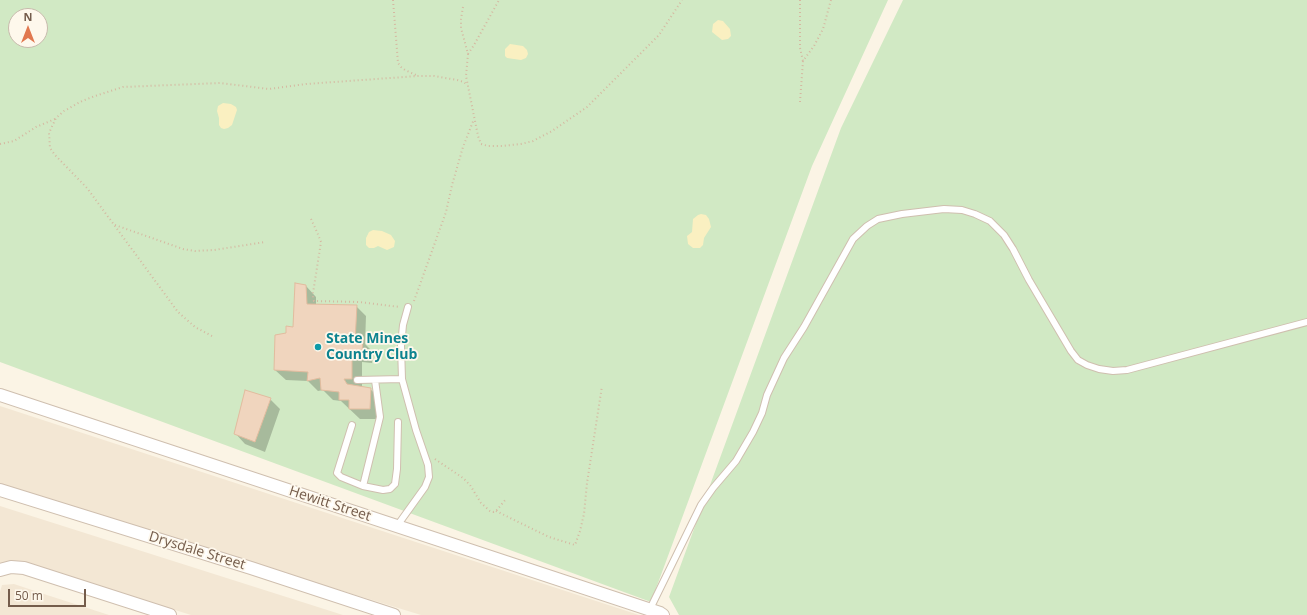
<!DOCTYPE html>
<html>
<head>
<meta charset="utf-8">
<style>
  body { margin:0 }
  #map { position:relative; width:1307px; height:615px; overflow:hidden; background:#fbf4e5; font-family:"Open Sans",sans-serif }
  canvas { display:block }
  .north { position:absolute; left:8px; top:8px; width:40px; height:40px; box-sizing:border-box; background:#fef8ec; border:1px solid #c7baac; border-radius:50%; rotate:0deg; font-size:11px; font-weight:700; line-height:16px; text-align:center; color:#745c4b }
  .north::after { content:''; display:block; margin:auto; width:14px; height:18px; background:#e1784f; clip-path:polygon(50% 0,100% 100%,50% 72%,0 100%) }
  .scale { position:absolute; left:8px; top:589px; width:78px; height:18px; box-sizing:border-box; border:2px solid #745c4b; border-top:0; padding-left:5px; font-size:12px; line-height:14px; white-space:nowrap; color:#745c4b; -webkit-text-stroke:3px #fef8ec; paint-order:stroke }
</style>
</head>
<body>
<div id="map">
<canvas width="1307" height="615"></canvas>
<div class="north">N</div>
<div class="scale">50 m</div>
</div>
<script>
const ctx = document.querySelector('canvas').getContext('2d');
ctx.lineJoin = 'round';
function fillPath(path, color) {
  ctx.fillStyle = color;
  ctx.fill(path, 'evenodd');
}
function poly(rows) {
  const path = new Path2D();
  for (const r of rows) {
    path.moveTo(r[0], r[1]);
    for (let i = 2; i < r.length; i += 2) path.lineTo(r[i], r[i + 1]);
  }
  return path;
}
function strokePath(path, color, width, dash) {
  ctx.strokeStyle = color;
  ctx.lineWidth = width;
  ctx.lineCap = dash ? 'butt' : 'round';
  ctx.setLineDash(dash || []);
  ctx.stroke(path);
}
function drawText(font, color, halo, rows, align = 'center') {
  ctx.font = font + ' "Open Sans",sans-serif';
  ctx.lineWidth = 3.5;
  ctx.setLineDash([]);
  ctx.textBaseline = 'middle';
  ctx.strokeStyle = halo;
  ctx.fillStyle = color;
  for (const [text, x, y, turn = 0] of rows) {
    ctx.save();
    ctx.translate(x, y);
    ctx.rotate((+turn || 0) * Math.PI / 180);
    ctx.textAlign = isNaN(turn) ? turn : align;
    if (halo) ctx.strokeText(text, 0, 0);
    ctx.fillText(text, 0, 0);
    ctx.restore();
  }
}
fillPath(poly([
  [0,406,639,615,421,615,0,486],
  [0,506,343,615,191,615,28,564,0,563],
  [14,584,47,595,109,615,0,615,0,592,2,585]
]), '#f3e7d4');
fillPath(poly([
  [0,0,888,0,812,166,651,602,0,362],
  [16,16,40,16,40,40,16,40],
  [903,0,1307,0,1307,615,679,615,669,597,841,128]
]), '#d1e9c4');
fillPath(poly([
  [718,20,723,21,730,29,731,36,728,39,722,40,712,32,713,24],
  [510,44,523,46,527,50,528,54,526,58,521,60,507,58,505,56,505,49],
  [223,103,231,104,236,107,237,110,232,125,228,128,224,129,221,128,219,125,219,118,217,111,218,106],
  [701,214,706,215,709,219,711,227,704,238,703,245,700,248,693,248,688,244,687,236,692,232,693,219,698,215],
  [373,230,382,231,391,235,395,241,394,247,387,250,378,246,374,248,369,248,366,245,366,238,369,232]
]), '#faf0c1');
fillPath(poly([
  [306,286,316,297,316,306,356,306,366,316,365,344,373,352,372,363,362,362,362,388,370,389,381,399,380,419,360,419,341,401,333,400,323,390,318,391,308,381,286,380,275,370,287,334,294,328],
  [270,399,280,409,265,452,245,444,235,433]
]), '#0003');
const building = poly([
  [295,283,306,285,307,304,357,305,355,342,363,340,362,353,352,352,352,379,344,379,347,384,371,388,370,409,349,409,349,400,339,400,339,392,321,390,320,378,307,381,308,372,274,370,275,335,286,333,286,326,293,327,295,283],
  [245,390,271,398,255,442,234,434,245,390]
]);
fillPath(building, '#f0d5be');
strokePath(building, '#e2bc9f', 1);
const lane = poly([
  [357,380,402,379],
  [352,425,337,473,341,477,363,486,383,490,390,489,395,484,397,469,398,422],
  [363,486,380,417,375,380],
  [397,526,425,487,429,477,428,465,416,430,402,379,401,346,403,325,408,307],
  [650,609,701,505,713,488,736,461,753,432,762,413,767,395,784,358,804,327,853,239,867,226,878,219,902,214,944,209,962,210,975,214,990,221,1004,235,1013,249,1029,280,1071,351,1078,360,1087,365,1099,369,1113,371,1127,370,1307,322]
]);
const street = poly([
  [0,395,660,613,663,615],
  [0,490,251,568,394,615],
  [0,570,11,567,24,568,170,615]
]);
strokePath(lane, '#cfbfaf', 8);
strokePath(street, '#cfbfaf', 14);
strokePath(poly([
  [393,0,398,63,401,67,405,70,416,75],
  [800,0,800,48,803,61],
  [463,7,461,19,461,28,468,54,466,76,478,136,481,144,488,146,502,146,521,144,533,141,552,131,587,107,659,35,682,0],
  [468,54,474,45,499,0],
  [800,102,803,61,814,46,823,29,831,0],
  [0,144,14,141,36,127,55,119],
  [311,219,317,232,321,242,313,293,313,299,314,301,359,302,400,307],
  [115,225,183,249,195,251,214,250,265,242],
  [414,301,446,212,452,185,463,147,474,119],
  [212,336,195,327,178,312,87,188,55,155,50,148,49,133,56,118,64,111,82,101,95,96,123,87,220,83,269,89,306,84,418,76,434,76,457,80,464,82,467,85],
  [435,459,463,478,470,485,481,503,490,511,493,512,496,511,506,499],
  [496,511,549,537,575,545,580,531,584,514,587,483,602,386]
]), '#d5b8a1', 2, [1, 3]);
strokePath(lane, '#fff', 6);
strokePath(street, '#fff', 12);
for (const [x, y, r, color] of [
  [318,347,4,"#0f9aa8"]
]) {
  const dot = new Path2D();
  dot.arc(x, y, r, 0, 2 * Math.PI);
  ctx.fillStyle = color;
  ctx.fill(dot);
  strokePath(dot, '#fef8ec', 1.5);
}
drawText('bold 14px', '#0d838f', '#fef8ec', [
  ["State Mines",326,339],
  ["Country Club",326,355]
], 'left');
drawText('14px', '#745c4b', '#fef8ec', [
  ["Hewitt Street",330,504,18],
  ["Drysdale Street",197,551,17]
]);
</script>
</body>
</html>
